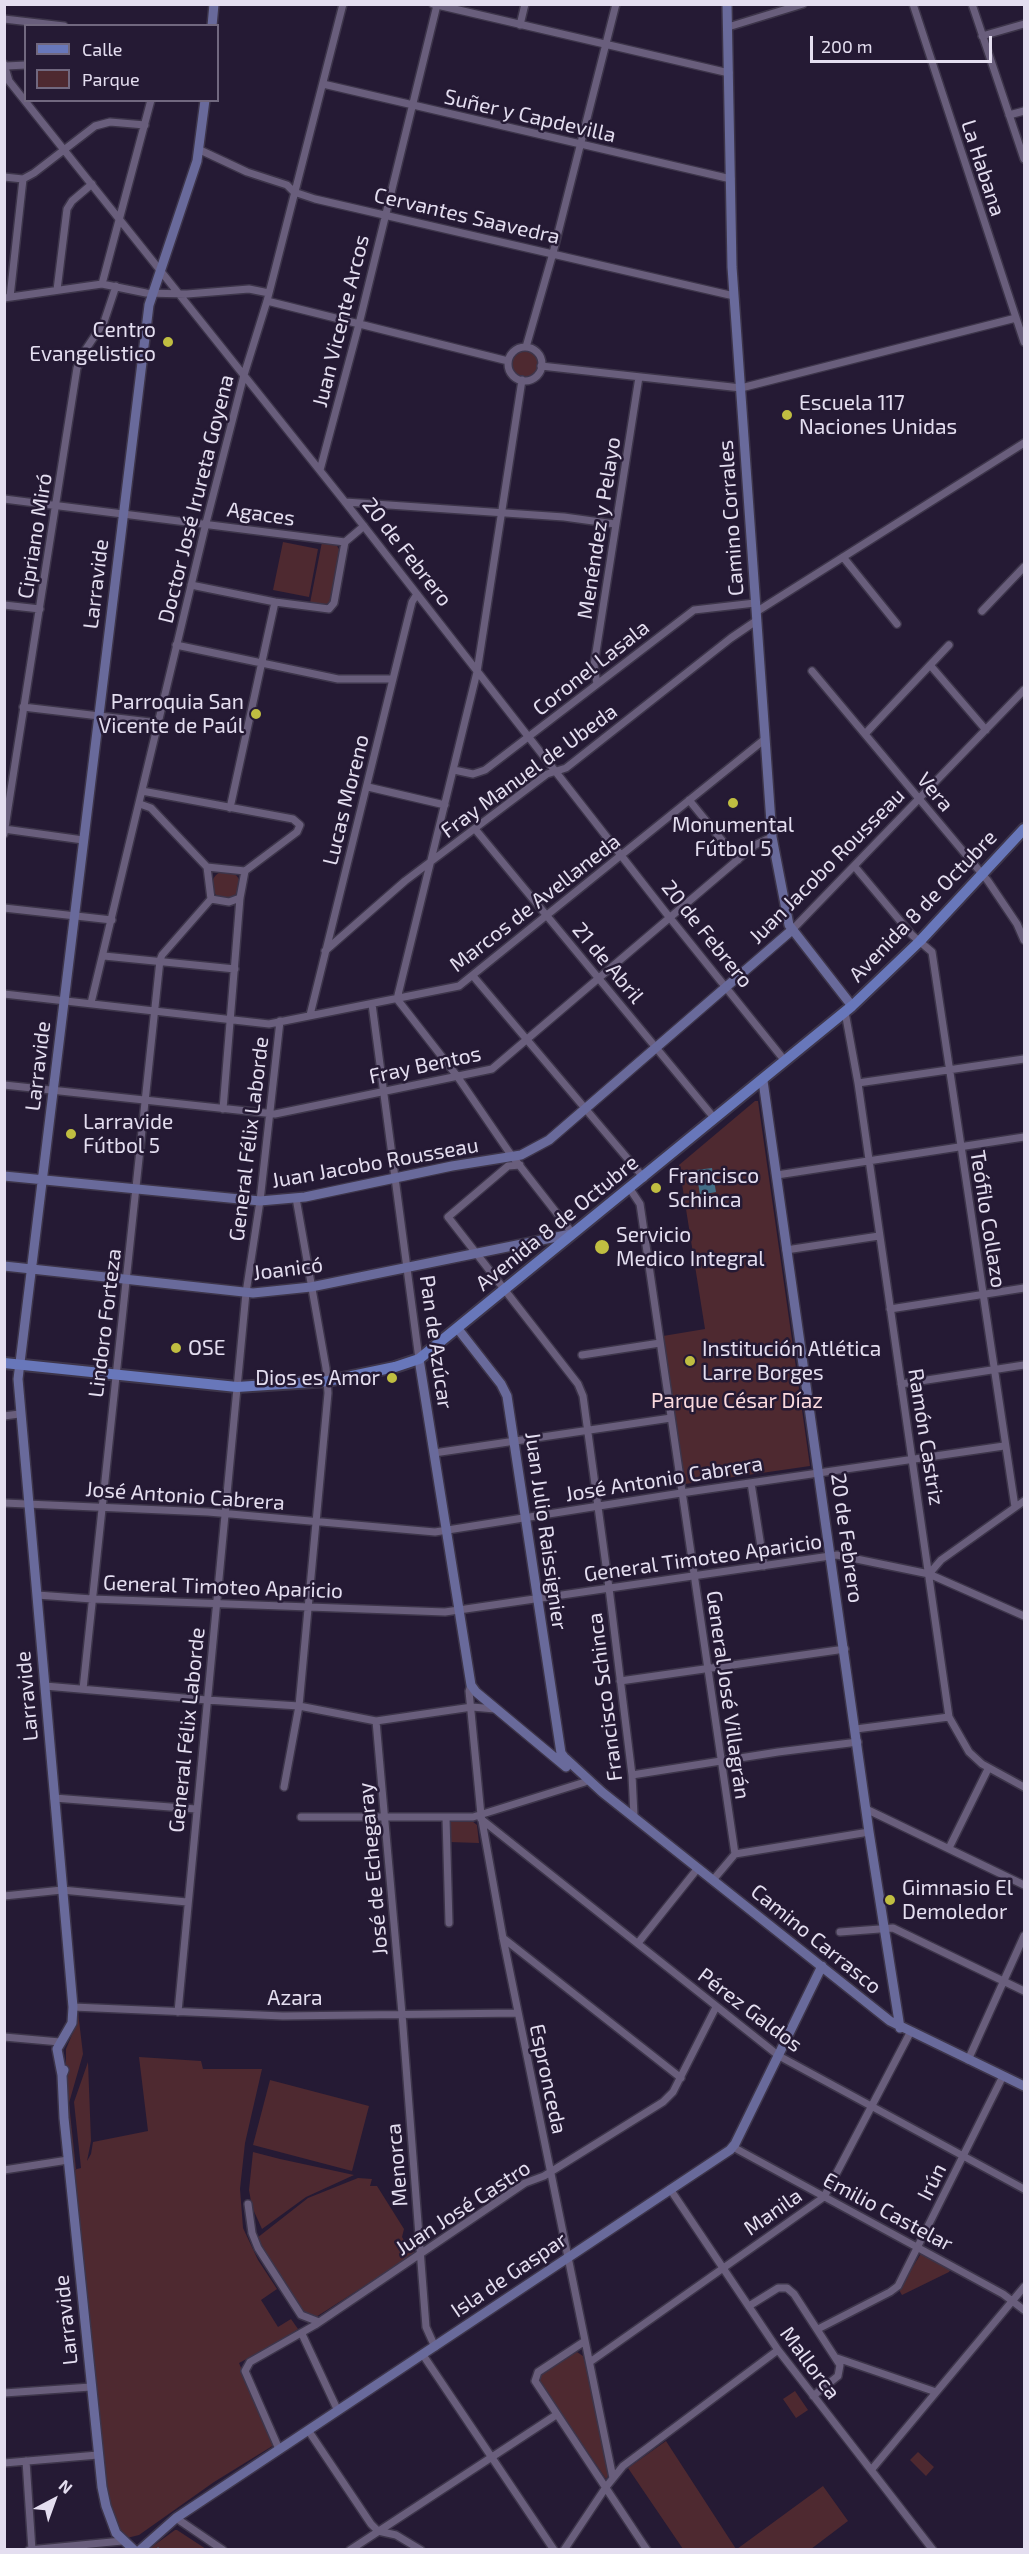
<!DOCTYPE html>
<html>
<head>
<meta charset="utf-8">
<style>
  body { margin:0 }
  #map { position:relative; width:1029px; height:2554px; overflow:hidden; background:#251a34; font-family:"Exo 2",sans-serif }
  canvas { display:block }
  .frame { position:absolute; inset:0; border:6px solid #e4def0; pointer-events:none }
  .legend { position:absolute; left:24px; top:24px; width:195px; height:78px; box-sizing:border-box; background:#251a34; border:2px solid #71687f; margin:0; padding:8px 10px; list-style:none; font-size:18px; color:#e4def0 }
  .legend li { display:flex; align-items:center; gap:12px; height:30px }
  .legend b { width:30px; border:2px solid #71687f }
  .north { position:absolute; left:24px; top:2470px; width:60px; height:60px; -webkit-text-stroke:4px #251a34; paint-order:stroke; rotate:41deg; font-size:16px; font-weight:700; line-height:24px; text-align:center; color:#e4def0 }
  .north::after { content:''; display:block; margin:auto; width:21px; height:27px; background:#e4def0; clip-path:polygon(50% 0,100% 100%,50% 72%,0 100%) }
  .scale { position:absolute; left:810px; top:36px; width:182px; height:27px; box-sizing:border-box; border:3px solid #e4def0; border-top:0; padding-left:8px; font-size:18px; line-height:21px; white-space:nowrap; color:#e4def0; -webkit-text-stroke:4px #251a34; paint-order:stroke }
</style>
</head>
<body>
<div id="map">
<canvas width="1029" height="2554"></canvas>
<div class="frame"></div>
<ul class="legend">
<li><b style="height:8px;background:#6877ba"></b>Calle</li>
<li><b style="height:16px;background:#4e2930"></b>Parque</li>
</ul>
<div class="north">N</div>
<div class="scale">200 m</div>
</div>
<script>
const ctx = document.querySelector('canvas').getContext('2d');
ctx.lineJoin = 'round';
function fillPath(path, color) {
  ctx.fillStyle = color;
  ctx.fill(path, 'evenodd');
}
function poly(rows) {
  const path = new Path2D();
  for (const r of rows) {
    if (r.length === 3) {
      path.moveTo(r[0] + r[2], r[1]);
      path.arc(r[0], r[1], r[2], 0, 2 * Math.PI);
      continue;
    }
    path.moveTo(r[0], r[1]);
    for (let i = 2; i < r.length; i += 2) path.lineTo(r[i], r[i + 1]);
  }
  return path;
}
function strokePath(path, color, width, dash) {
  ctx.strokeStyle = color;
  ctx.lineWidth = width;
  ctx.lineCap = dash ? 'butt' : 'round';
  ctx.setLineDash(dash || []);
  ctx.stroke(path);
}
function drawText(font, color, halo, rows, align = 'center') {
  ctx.font = font + ' "Exo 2",sans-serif';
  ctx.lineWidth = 5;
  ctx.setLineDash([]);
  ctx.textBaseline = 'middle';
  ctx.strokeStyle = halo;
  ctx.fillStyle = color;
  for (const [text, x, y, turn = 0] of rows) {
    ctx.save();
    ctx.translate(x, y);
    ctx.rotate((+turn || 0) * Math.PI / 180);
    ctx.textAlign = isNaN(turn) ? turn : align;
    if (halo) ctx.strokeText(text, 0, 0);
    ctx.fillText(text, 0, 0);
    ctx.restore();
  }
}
fillPath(poly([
  [525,364,15],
  [283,542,318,549,309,597,273,590],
  [322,542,336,544,340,551,330,602,325,605,310,603],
  [226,885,14],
  [755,1101,758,1101,810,1466,685,1484,663,1336,705,1329,679,1165],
  [472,1821,477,1825,479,1843,449,1842,451,1822],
  [78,2012,83,2054,69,2103,76,2169,73,2169,66,2104,66,2049,76,2025],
  [139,2057,201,2061,203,2069,262,2069,245,2143,240,2189,243,2228,258,2260,277,2289,261,2300,278,2327,291,2319,298,2329,277,2343,239,2363,274,2445,214,2482,139,2535,127,2538,121,2535,113,2518,106,2491,73,2170,81,2168,74,2102,88,2062,91,2141,87,2161,91,2154,93,2142,148,2131],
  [270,2080,369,2106,352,2171,253,2145],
  [253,2152,280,2159,354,2175,306,2197,262,2229,252,2207,249,2190],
  [358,2178,372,2179,370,2186,377,2186,404,2229,402,2237,409,2248,416,2253,316,2317,301,2311,257,2238,308,2198],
  [920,2255,924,2255,951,2269,949,2272,902,2295,899,2290],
  [577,2352,583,2356,586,2366,609,2475,606,2479,538,2380,542,2373],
  [795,2391,808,2410,796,2418,783,2399],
  [666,2441,736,2549,683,2549,628,2468],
  [918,2452,934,2467,926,2476,910,2460],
  [823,2486,848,2521,811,2549,737,2549],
  [175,2530,177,2530,206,2549,149,2549]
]), '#4e2930');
fillPath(poly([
  [712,1168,716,1192,700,1195,696,1170]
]), '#436f88');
strokePath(poly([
  [158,2548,160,2550]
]), '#436f88', 1.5);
const street = poly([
  [433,4,729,73],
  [913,4,1024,342],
  [972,4,1024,159],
  [4,19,64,26],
  [520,25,525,4],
  [728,27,803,4],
  [982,36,1024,24],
  [4,64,9,81,345,502,670,918,785,1061],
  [6,66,26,65],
  [323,84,731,179],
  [1009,115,1024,111],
  [200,150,247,172,287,185,294,192,315,199,734,296],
  [4,177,23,179],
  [23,179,34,173,95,126,110,122,145,125],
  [102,284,151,100],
  [57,290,67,209,72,201,92,184],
  [10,297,23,179],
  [4,298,102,284,146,293,187,294,249,289,269,293],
  [267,301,508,361],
  [526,347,553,253,616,4],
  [525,364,17],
  [541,366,741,388,1016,318],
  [320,470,359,324,437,5],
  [4,499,345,542,364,526],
  [345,502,564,517,615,524],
  [843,557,897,624],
  [191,585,275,602,329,609,334,603,345,542],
  [4,605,40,609],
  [982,611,1024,567],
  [756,612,1024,443],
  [176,645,338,679,393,679],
  [930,665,986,730],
  [812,671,988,881,1017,924,1024,940],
  [597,684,594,665,639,377],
  [23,707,159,723],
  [865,734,949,645],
  [454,770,473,774,485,770,694,610,755,603],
  [368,787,445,805],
  [142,791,293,819,300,825,297,832,245,871,240,898,223,1109],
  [689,800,738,860],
  [230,808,275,602],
  [4,829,83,840],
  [475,829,715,1119],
  [4,834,77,368,86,349,104,322,116,286],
  [207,867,245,871],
  [855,867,912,935,932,952,1015,1507],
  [211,899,229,902,240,898],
  [4,908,112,920],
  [792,930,1024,690],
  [325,951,405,881,547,774,566,768,731,638,756,621],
  [104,956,235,969],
  [473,976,644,1178],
  [4,994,269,1024,459,986,765,739],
  [397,999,477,672,522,380],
  [397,999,457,1076,509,1152,573,1234],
  [91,1003,206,523,244,375,267,301,343,4],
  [372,1004,419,1359],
  [845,1012,858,1083,949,1717,969,1752,982,1764,1024,1787],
  [310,1015,412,602,417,594],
  [858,1083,1024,1059],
  [4,1085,275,1114,492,1069,755,845,772,837],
  [520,1165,508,1166,448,1217,578,1384,583,1396,609,1588,632,1775,634,1816],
  [777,1175,1024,1137],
  [630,1189,640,1204,735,1854,713,1880],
  [786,1250,879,1236],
  [890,1309,1024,1288],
  [582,1355,660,1343],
  [901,1384,1024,1365],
  [4,1416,19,1414],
  [434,1453,671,1418],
  [751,1483,764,1566],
  [4,1503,208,1512,435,1532,681,1493,1004,1446],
  [929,1574,941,1560,1024,1501],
  [37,1595,92,1599,445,1612,837,1555,929,1574,1024,1616],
  [620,1681,845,1649],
  [471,1685,469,1691,481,1815,503,1938,613,2478],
  [45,1686,207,1700,299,1706,376,1721,472,1707,495,1709],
  [83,1689,160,960,162,955,211,899,207,867,151,808,140,804],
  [376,1721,402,2014,426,2327,435,2347],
  [856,1729,949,1717],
  [632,1775,778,1752,858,1742],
  [284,1787,299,1706,328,1393,326,1368,296,1198],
  [54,1798,196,1809],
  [866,1809,1024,1885],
  [301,1817,473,1817,585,1782],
  [446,1818,449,1923],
  [481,1819,779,2056,1024,2189],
  [949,1848,988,1769],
  [735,1854,869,1832],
  [4,1896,62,1890,187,1902],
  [840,1932,893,1928,1024,1991],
  [503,1938,681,2078],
  [638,1943,698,1868],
  [73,2007,283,2016,518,2013],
  [178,2012,246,1293,260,1201,280,1021],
  [4,2037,60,2042],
  [968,2060,1024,1936],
  [733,2147,1003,2294,1024,2310],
  [4,2170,68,2160],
  [670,2189,778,2350,933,2550],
  [248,2204,252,2233,258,2248,301,2315,319,2322],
  [749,2306,778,2288,787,2288,794,2294,840,2365,838,2376,813,2396],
  [818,2329,890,2292,898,2286,1003,2076],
  [302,2334,338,2411],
  [585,2341,538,2372,535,2381,647,2550],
  [423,2355,554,2550],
  [837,2358,936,2392],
  [590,2362,824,2197,910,2033],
  [4,2393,91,2387],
  [308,2430,371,2524,378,2531,396,2535,421,2550],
  [279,2449,245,2371,250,2362,315,2325,525,2183,544,2176,663,2102,673,2092,716,2007],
  [26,2461,32,2550],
  [4,2463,98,2455],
  [872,2469,1024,2287],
  [176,2518,223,2550],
  [29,2550,122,2541],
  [350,2550,556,2415],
  [564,2550,606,2487,623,2466,778,2350]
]);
const secondary = poly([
  [727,4,732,267,772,837,789,925,852,1006],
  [212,26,214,4],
  [763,1081,869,1832,900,2028],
  [4,1176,260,1201,305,1197,452,1166,521,1155,549,1140,792,930],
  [4,1266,253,1293,311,1287,571,1234],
  [458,1329,501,1384,507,1396,561,1753,564,1757,602,1792,890,2021,1024,2086],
  [419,1359,471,1685,476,1692,566,1767],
  [64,2070,62,2075,64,2118,102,2487,106,2506,116,2533,134,2550],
  [62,2075,57,2049,72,2023,73,2007,18,1379,149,305,197,161,205,100],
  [140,2550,176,2518,730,2150,735,2144,822,1966]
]);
const primary = poly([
  [4,1363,237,1387,328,1381,395,1367,419,1359,852,1006,920,941,1024,829]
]);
strokePath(street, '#3d354a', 10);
strokePath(secondary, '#3d354a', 12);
strokePath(primary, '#3d354a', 14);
strokePath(street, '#695e7c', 7);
strokePath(secondary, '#696a9b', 9);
strokePath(primary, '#6877ba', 10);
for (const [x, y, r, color] of [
  [168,342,6,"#c0be41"],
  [787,415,6,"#c0be41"],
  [256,714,6,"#c0be41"],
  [733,803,6,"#c0be41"],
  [71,1134,6,"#c0be41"],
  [656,1188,6,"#c0be41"],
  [602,1247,8,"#c0be41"],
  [176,1348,6,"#c0be41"],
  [690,1361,6,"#c0be41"],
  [392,1378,6,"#c0be41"],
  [890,1900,6,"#c0be41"]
]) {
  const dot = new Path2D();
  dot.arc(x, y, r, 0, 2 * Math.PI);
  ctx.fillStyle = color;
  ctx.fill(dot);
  strokePath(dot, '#251a34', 2);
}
drawText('21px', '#e4def0', '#251a34', [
  ["Suñer y Capdevilla",530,116,13],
  ["La Habana",983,168,72],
  ["Cervantes Saavedra",467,216,13],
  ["Juan Vicente Arcos",341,321,-76],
  ["Doctor José Irureta Goyena",196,499,-76],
  ["Agaces",261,514,8],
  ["Camino Corrales",731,518,-94],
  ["Menéndez y Pelayo",599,528,-81],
  ["Cipriano Miró",35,536,-81],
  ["20 de Febrero",407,552,52],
  ["Larravide",96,584,-83],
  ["Coronel Lasala",591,668,-38],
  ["Fray Manuel de Ubeda",529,771,-36],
  ["Vera",935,792,50],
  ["Lucas Moreno",346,800,-76],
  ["Juan Jacobo Rousseau",827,866,-45],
  ["Marcos de Avellaneda",535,903,-38],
  ["Avenida 8 de Octubre",923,906,-46],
  ["20 de Febrero",707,934,51],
  ["21 de Abril",608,963,50],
  ["Fray Bentos",425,1065,-12],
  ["Larravide",38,1066,-83],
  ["General Félix Laborde",249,1139,-83],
  ["Juan Jacobo Rousseau",375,1163,-10],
  ["Teófilo Collazo",988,1219,81],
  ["Avenida 8 de Octubre",557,1223,-39],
  ["Joanicó",288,1269,-7],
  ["Lindoro Forteza",105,1323,-83],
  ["Pan de Azúcar",436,1342,82],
  ["Ramón Castriz",926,1437,81],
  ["José Antonio Cabrera",664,1479,-9],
  ["José Antonio Cabrera",185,1496,4],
  ["Juan Julio Raissignier",546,1531,82],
  ["20 de Febrero",847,1538,82],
  ["General Timoteo Aparicio",703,1558,-8],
  ["General Timoteo Aparicio",223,1587,2],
  ["General José Villagrán",728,1695,82],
  ["Larravide",27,1696,-95],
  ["Francisco Schinca",605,1697,-97],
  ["General Félix Laborde",187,1730,-84],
  ["José de Echegaray",373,1869,-95],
  ["Camino Carrasco",816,1939,39],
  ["Azara",295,1998],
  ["Pérez Galdos",750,2010,37],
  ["Espronceda",548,2079,78],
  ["Menorca",397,2165,-95],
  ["Irún",932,2182,-63],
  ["Juan José Castro",463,2208,-33],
  ["Manila",773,2212,-35],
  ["Emilio Castelar",888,2212,28],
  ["Isla de Gaspar",509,2275,-34],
  ["Larravide",66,2320,-96],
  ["Mallorca",810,2363,53]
]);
drawText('21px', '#e4def0', '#251a34', [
  ["Centro",156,330,"right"],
  ["Evangelistico",156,354,"right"],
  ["Escuela 117",799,403],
  ["Naciones Unidas",799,427],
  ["Parroquia San",244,702,"right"],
  ["Vicente de Paúl",244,726,"right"],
  ["Monumental",733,825,"center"],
  ["Fútbol 5",733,849,"center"],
  ["Larravide",83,1122],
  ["Fútbol 5",83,1146],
  ["Francisco",668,1176],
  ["Schinca",668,1200],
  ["Servicio",616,1235],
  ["Medico Integral",616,1259],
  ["OSE",188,1348],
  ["Institución Atlética",702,1349],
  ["Larre Borges",702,1373],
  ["Dios es Amor",380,1378,"right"],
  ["Gimnasio El",902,1888],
  ["Demoledor",902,1912]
], 'left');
drawText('21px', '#fbdade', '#251a34', [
  ["Parque César Díaz",737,1401]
]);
</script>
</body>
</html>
